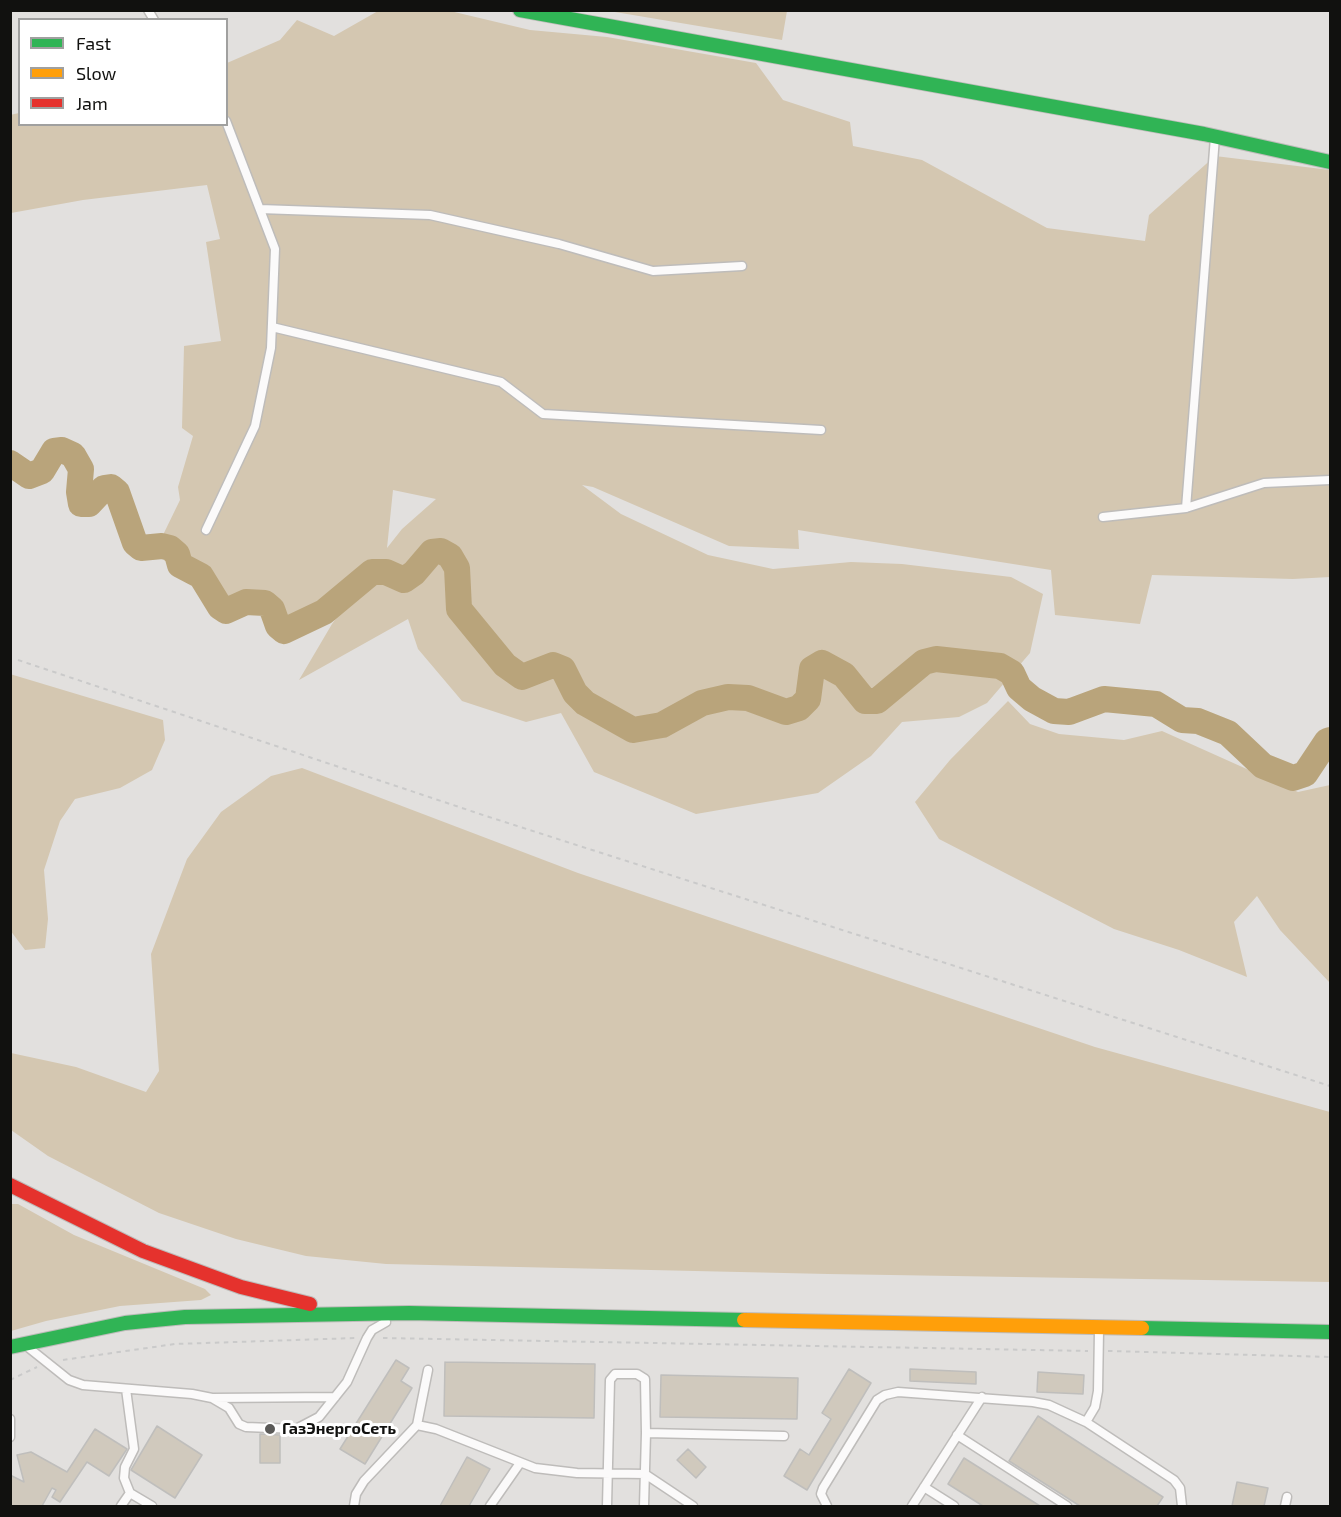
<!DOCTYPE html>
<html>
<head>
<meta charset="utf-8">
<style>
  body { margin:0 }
  #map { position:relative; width:1341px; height:1517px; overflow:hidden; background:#e2e0de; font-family:"Exo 2",sans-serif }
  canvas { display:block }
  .frame { position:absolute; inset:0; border:12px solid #11110f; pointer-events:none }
  .legend { position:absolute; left:18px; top:18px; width:210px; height:108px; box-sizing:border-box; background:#fff; border:2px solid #a0a09f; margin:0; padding:8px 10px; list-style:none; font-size:18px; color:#11110f }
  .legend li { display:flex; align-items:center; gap:12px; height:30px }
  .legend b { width:30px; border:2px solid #a0a09f }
</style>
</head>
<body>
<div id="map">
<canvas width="1341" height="1517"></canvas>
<div class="frame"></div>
<ul class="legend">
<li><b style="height:8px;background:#30b455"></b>Fast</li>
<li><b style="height:8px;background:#ff9f0a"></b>Slow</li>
<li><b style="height:8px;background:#e5322d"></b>Jam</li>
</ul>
</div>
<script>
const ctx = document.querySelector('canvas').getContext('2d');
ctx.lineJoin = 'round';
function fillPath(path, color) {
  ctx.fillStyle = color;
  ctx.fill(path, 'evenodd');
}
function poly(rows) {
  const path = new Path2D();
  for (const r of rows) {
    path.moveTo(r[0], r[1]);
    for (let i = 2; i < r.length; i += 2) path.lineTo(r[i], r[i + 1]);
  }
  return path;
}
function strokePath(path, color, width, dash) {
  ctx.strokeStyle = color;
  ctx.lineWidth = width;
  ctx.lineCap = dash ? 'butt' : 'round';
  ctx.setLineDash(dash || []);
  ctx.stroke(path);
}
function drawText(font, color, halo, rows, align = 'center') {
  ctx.font = font + ' "Exo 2",sans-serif';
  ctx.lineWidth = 6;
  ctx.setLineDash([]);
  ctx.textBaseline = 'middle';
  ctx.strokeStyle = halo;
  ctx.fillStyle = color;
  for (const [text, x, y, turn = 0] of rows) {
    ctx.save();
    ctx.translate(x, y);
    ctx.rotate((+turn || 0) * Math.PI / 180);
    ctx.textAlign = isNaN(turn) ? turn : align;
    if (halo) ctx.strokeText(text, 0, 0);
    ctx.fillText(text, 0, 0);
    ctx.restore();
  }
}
fillPath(poly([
  [446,10,530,30,607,37,756,63,783,100,850,122,853,146,922,160,1047,228,1145,241,1149,215,1215,156,1330,170,1330,577,1293,579,1152,575,1140,624,1055,615,1051,570,798,530,799,549,729,546,593,487,582,485,621,514,708,555,773,569,851,562,902,564,1011,577,1043,594,1030,653,987,703,959,717,902,722,871,756,818,793,696,814,594,772,561,713,526,722,462,701,418,649,408,619,299,680,332,624,374,566,357,574,289,622,268,599,257,594,228,601,212,575,189,561,189,554,162,537,180,500,178,487,193,436,182,428,184,346,221,341,206,242,220,239,207,185,83,200,11,213,10,115,19,113,20,124,226,124,227,63,280,40,297,20,334,36,378,11],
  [393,490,436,499,402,529,387,548],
  [609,11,787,11,782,40],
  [10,674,163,720,165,740,152,770,120,788,75,799,60,821,44,870,48,919,45,948,25,950,10,930],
  [1008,701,1030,724,1059,734,1124,740,1162,731,1298,792,1330,785,1330,983,1280,930,1257,896,1234,922,1247,977,1179,950,1114,929,939,839,915,802,950,760],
  [302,768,578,873,1095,1047,1330,1112,1330,1282,828,1274,386,1264,306,1256,236,1239,159,1213,48,1156,11,1130,11,1053,76,1067,146,1092,159,1071,151,954,187,859,221,812,271,776],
  [11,1204,18,1204,74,1235,205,1289,211,1295,201,1300,120,1306,46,1321,11,1331]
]), '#d4c7b1');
strokePath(poly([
  [10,463,29,476,42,471,54,451,62,450,73,455,81,469,79,492,81,504,89,504,104,488,111,487,117,492,135,543,141,548,162,546,170,548,177,554,180,565,201,576,220,607,226,611,246,602,265,603,272,609,278,626,284,631,324,612,372,572,386,572,404,580,414,573,432,552,441,551,450,556,457,568,459,609,505,665,522,677,553,665,563,669,575,693,585,703,633,730,662,725,702,703,728,697,748,698,786,712,799,708,808,699,812,669,822,663,844,675,865,701,877,701,924,662,936,659,1000,666,1012,673,1019,688,1032,699,1054,711,1069,712,1104,699,1156,704,1182,720,1198,721,1228,733,1263,766,1293,778,1305,774,1327,741,1330,740]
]), '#b9a47b', 26);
const building = poly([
  [396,1360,409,1368,401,1381,412,1388,365,1464,340,1449,396,1360],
  [445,1362,595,1364,594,1418,444,1416,445,1362],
  [849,1369,871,1383,807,1490,784,1476,800,1449,809,1455,831,1419,822,1413,849,1369],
  [910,1369,976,1372,976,1384,910,1381,910,1369],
  [1038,1372,1084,1375,1083,1394,1037,1392,1038,1372],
  [661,1375,798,1378,797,1419,660,1417,661,1375],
  [1038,1416,1163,1497,1157,1506,1080,1506,1009,1461,1038,1416],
  [157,1426,202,1455,175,1498,131,1470,157,1426],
  [95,1429,127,1449,109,1476,87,1462,60,1502,52,1497,56,1490,52,1488,42,1506,10,1506,10,1475,24,1482,17,1455,31,1452,67,1472,95,1429],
  [260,1434,280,1435,280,1463,260,1463,260,1434],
  [688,1449,706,1467,696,1478,677,1460,688,1449],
  [467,1457,490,1469,469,1506,440,1506,467,1457],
  [964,1458,1040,1506,983,1506,948,1484,964,1458],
  [1237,1482,1268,1488,1264,1506,1232,1506,1237,1482]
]);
fillPath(building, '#d0c9bd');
strokePath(building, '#bfbebc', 1.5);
const lane = poly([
  [148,10,154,20],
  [260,209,430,215,559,244,653,271,742,266],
  [272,327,501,382,543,414,821,430],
  [1186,508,1215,137],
  [1103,517,1186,508,1264,483,1330,480],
  [206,530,255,426,271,348,275,249,226,121],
  [29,1348,69,1380,83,1385,192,1394,212,1398,229,1408,239,1424,246,1427,296,1429,319,1417,347,1382,367,1338,372,1330,386,1322],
  [126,1389,134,1449,125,1467,124,1478,130,1493,152,1506],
  [213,1398,335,1397],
  [10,1419,10,1437],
  [1086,1422,1174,1480,1180,1488,1182,1506],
  [417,1425,428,1370],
  [957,1435,1067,1506],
  [924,1487,954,1506],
  [121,1506,130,1493],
  [354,1506,356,1494,364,1481,417,1425,436,1429,535,1468,577,1473,645,1474,693,1506],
  [490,1506,520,1463],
  [607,1506,610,1380,615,1374,637,1374,645,1379,646,1433],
  [644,1506,646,1433,784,1436],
  [827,1506,821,1494,823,1488,877,1400,885,1395,898,1392,1033,1402,1049,1405,1086,1422,1095,1407,1098,1391,1099,1331],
  [912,1506,982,1397],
  [1285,1506,1287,1497]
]);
const fast = poly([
  [520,10,1204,134,1330,162],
  [1142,1328,1330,1332],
  [10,1347,125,1323,185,1317,409,1313,744,1320]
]);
const slow = poly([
  [744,1320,1142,1328]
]);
const jam = poly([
  [10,1185,143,1251,241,1287,310,1304]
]);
strokePath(lane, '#bebcba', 11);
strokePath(fast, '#bebcba', 16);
strokePath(slow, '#bebcba', 16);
strokePath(jam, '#bebcba', 16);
strokePath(poly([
  [18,660,489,817,1330,1086],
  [383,1338,1088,1351],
  [1108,1351,1330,1357],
  [63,1360,175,1344,356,1338],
  [10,1380,37,1367]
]), '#cacaca', 2, [4.5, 4.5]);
strokePath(lane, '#fbfafa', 8);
strokePath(fast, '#30b455', 14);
strokePath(slow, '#ff9f0a', 14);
strokePath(jam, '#e5322d', 14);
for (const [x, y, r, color] of [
  [270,1429,6,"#5a5957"]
]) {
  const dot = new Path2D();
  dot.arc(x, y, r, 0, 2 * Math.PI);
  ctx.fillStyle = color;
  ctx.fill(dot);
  strokePath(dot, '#fff', 2);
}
drawText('bold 16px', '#11110f', '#fff', [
  ["ГазЭнергоСеть",282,1429]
], 'left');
</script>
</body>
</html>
